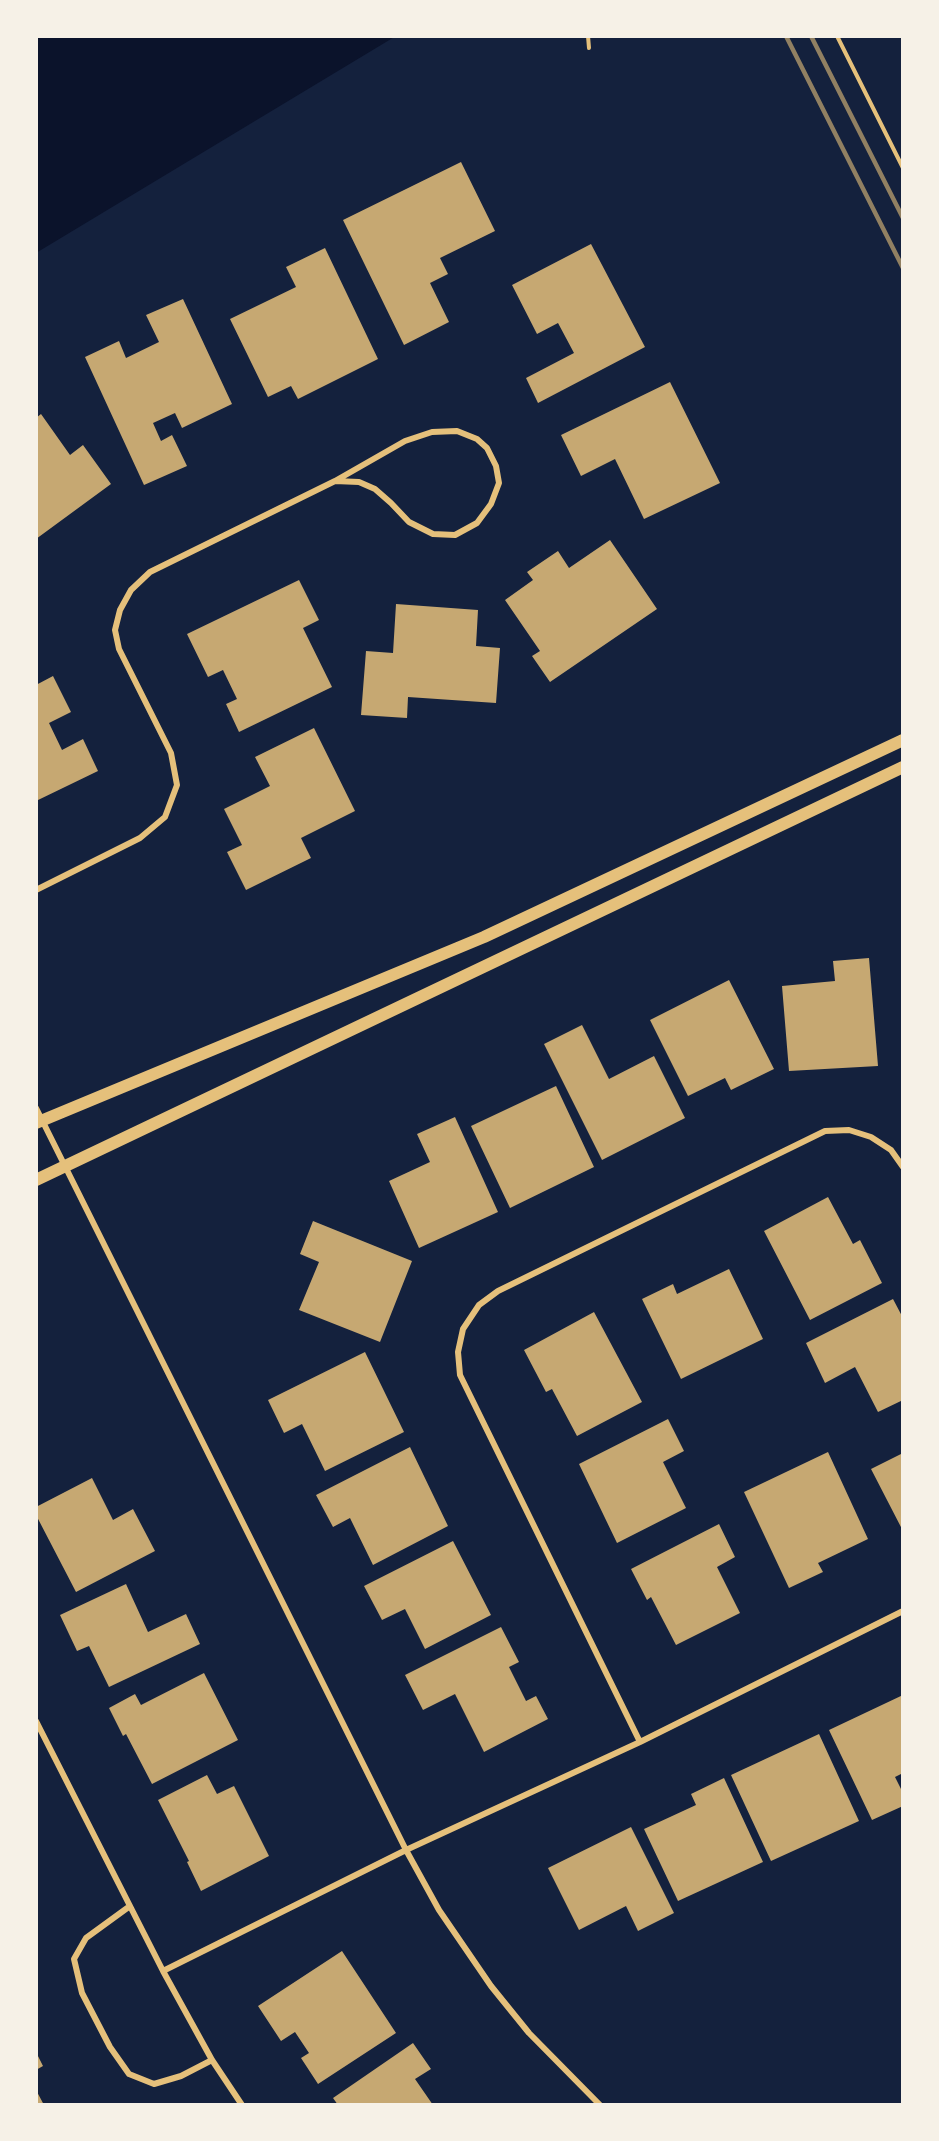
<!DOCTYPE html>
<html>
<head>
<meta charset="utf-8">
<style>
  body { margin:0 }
  #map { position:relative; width:939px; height:2141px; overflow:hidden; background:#14213d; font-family:"Varela Round",sans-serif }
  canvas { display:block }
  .frame { position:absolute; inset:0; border:38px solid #f6f1e7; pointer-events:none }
</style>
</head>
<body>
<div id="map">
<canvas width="939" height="2141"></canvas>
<div class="frame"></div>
</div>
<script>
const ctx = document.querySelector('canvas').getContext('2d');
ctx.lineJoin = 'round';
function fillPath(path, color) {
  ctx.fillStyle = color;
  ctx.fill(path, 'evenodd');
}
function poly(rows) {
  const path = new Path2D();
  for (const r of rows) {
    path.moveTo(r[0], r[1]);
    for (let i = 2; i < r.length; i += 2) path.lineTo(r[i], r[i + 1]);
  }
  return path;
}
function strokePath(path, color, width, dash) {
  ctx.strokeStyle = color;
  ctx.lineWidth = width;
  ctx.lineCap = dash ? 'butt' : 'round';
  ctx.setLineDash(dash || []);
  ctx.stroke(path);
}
fillPath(poly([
  [36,36,396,36,36,253]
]), '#0b132b');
fillPath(poly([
  [461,162,495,231,440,258,448,274,430,283,449,322,404,345,343,220],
  [591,244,645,347,538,403,526,378,574,353,558,323,537,334,512,285],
  [325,248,378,359,298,399,291,386,268,397,230,319,296,287,286,267],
  [183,299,232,404,182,428,175,413,153,423,161,441,172,435,187,466,144,485,85,357,119,341,126,358,159,342,146,315],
  [670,382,720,483,644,519,615,459,581,476,561,435],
  [41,414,70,455,83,445,111,484,36,539,36,418],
  [610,540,657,609,550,682,532,656,540,651,505,600,533,580,527,572,558,551,569,568],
  [299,580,319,620,303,628,332,687,239,732,226,704,237,699,223,670,208,677,187,634],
  [396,604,478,610,476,646,500,648,496,703,408,697,407,718,361,715,366,651,393,653],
  [53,676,71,712,49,723,62,750,83,739,98,771,36,801,36,685],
  [314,728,355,811,301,838,311,858,246,890,227,852,242,845,224,809,270,786,255,757],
  [869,958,878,1066,789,1071,782,986,835,981,833,961],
  [729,980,774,1069,731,1090,725,1078,688,1096,650,1020],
  [582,1025,609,1079,654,1056,685,1118,602,1160,544,1044],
  [556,1086,594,1167,510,1208,471,1126],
  [455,1117,498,1212,419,1248,389,1181,430,1162,417,1134],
  [828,1197,853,1244,860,1240,882,1283,810,1320,764,1231],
  [313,1221,412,1261,380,1342,299,1310,319,1262,300,1254],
  [729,1269,763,1339,681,1379,642,1299,673,1284,677,1294],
  [893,1299,903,1318,903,1400,878,1412,855,1367,825,1383,806,1343],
  [594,1312,642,1402,577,1436,552,1389,546,1392,524,1350],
  [365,1352,404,1432,325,1471,302,1424,284,1433,268,1400],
  [668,1419,684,1451,663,1462,686,1508,617,1543,579,1464],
  [410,1447,448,1526,373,1565,350,1518,333,1527,316,1495],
  [828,1452,868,1539,818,1563,823,1572,789,1588,744,1492],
  [903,1453,903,1531,871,1469],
  [92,1478,113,1520,133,1509,155,1551,76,1592,36,1515,36,1507],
  [719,1524,735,1557,717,1567,740,1613,676,1645,651,1597,647,1600,631,1569],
  [453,1541,491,1615,425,1649,405,1609,382,1620,364,1586],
  [126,1584,148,1632,186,1614,200,1644,109,1687,89,1646,77,1651,60,1615],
  [501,1627,519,1662,509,1667,526,1701,536,1696,548,1719,484,1752,455,1694,423,1710,405,1675],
  [204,1673,238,1740,152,1784,126,1734,123,1736,109,1708,135,1694,141,1705],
  [903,1695,903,1773,895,1777,903,1793,903,1806,872,1820,829,1730],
  [819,1734,859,1821,771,1861,731,1775],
  [207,1775,217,1794,234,1786,269,1856,201,1891,187,1862,189,1861,158,1800],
  [724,1778,763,1862,678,1901,644,1829,696,1805,691,1794],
  [631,1827,674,1913,638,1931,626,1906,579,1930,548,1868],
  [342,1951,396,2033,318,2084,301,2058,309,2053,295,2032,281,2041,258,2006],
  [413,2043,431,2069,415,2079,433,2105,338,2105,333,2098],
  [36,2052,43,2066,36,2070],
  [36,2090,44,2105,36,2105]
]), '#c6a872');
strokePath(poly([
  [588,36,589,48],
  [837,36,903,168]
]), '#e5c07b', 4);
strokePath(poly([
  [36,890,140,838,165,817,177,785,171,753,119,649,115,630,120,610,131,590,150,572,335,481,405,441,432,432,457,431,477,439,487,448,496,466,499,483,491,504,477,523,455,535,433,534,409,522,391,503,375,489,359,482,335,481],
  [36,1108,406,1850,439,1910,491,1986,529,2033,600,2105],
  [36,1721,163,1971,212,2060,242,2105],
  [640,1742,460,1375,458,1352,463,1329,479,1305,498,1291,825,1131,849,1130,871,1137,891,1150,903,1167],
  [130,1906,86,1938,74,1959,82,1993,110,2047,129,2074,154,2084,181,2076,212,2060],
  [163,1971,406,1850,640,1742,903,1611]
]), '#e5c07b', 6);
strokePath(poly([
  [36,1123,484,937,903,740],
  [36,1180,903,767]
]), '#e5c07b', 12);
strokePath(poly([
  [786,36,903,268],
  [811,36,903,218]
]), '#918062', 4.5);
</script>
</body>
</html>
